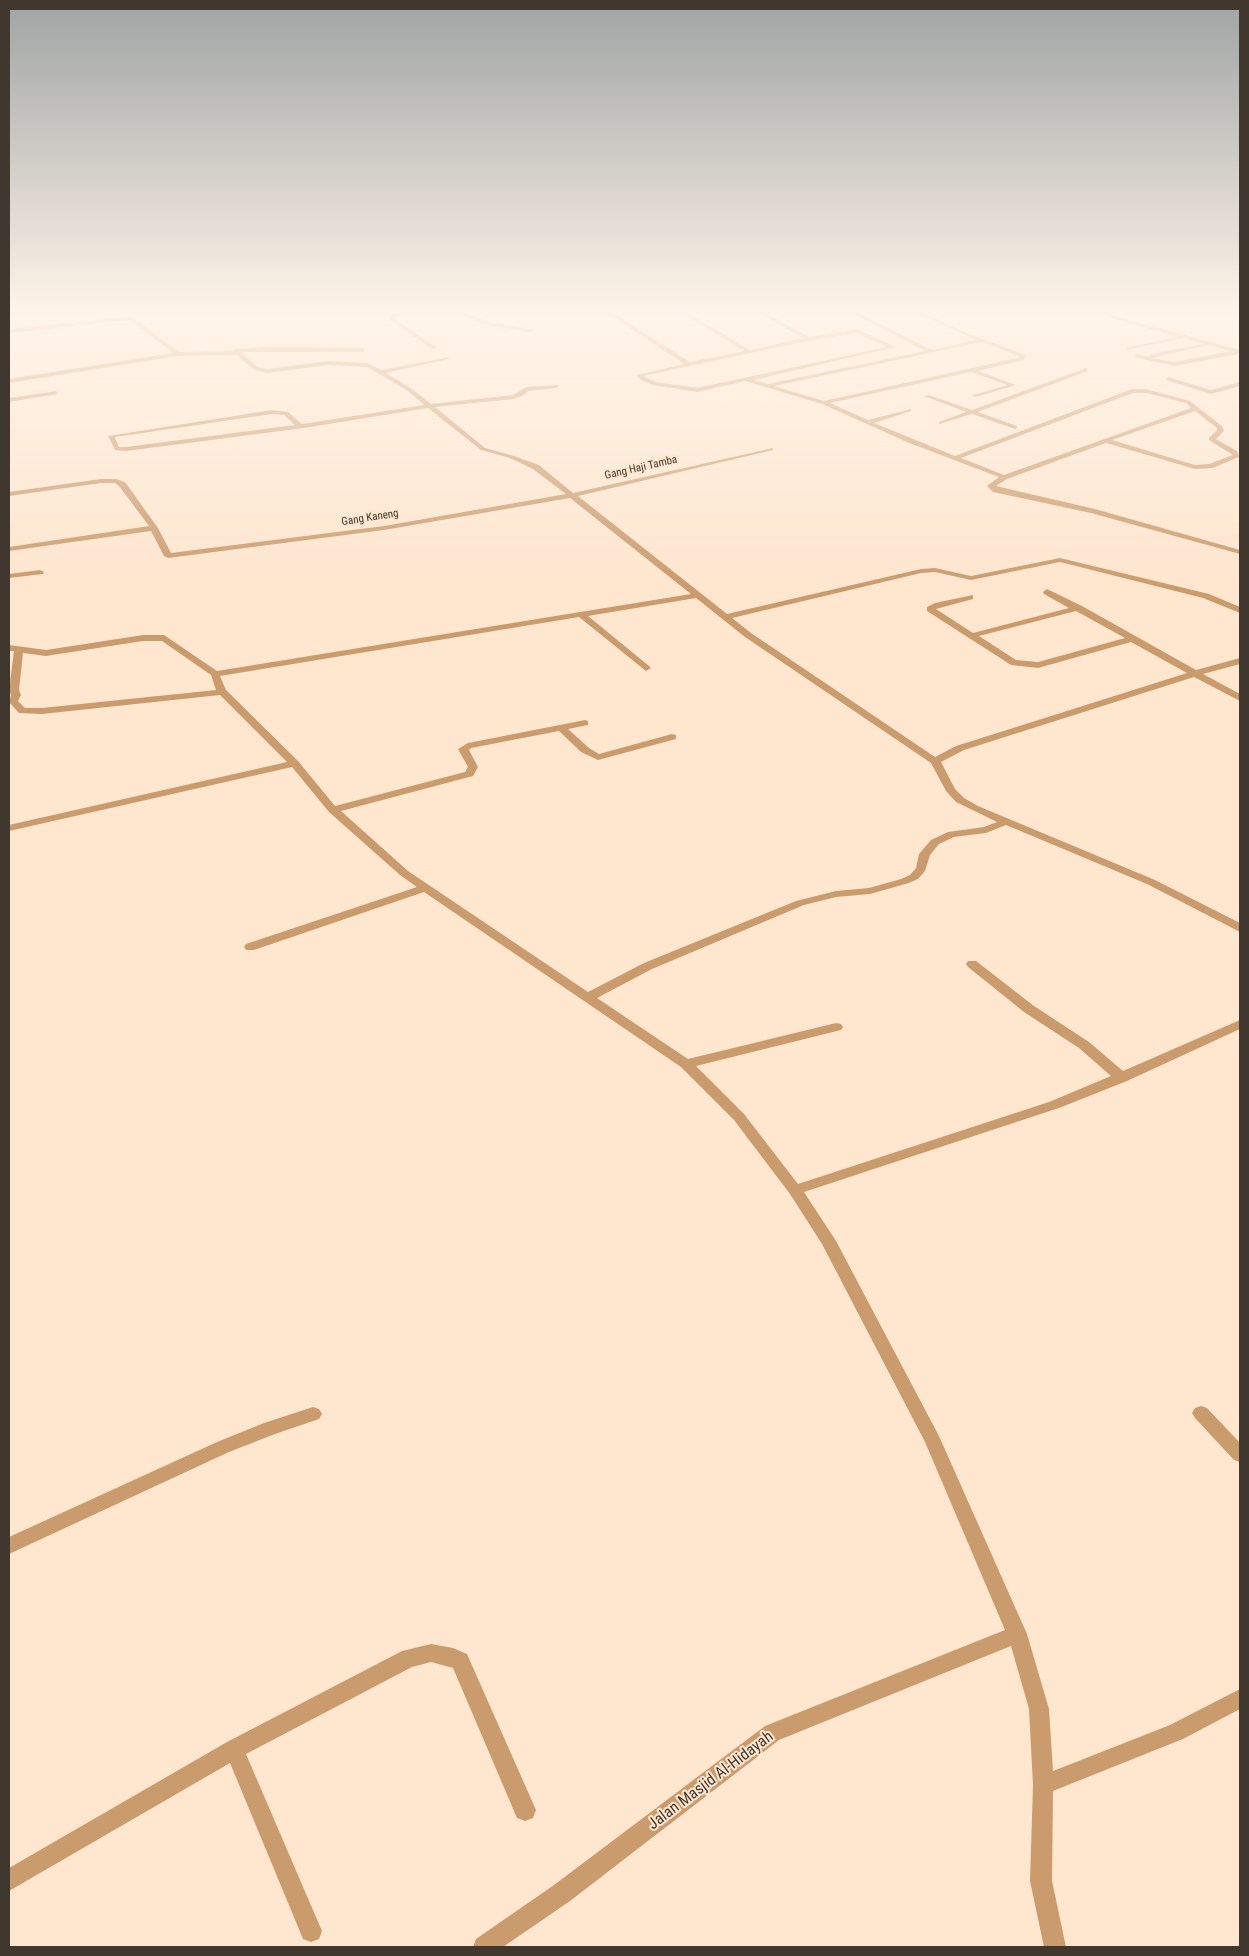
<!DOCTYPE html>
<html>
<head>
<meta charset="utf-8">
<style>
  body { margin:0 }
  #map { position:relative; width:1249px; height:1956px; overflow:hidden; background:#fee6cf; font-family:"Roboto Condensed",sans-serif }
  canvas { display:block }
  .frame { position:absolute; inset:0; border:10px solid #40372e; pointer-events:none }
</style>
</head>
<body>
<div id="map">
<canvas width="1249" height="1956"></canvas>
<div class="frame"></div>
</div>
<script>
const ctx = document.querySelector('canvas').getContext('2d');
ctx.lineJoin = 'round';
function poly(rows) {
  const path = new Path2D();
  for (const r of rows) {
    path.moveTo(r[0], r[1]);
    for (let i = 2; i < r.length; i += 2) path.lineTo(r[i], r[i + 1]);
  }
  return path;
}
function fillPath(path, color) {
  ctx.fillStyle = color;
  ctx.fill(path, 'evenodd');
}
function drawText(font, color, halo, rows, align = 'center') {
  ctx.font = font + ' "Roboto Condensed",sans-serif';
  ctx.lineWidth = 4;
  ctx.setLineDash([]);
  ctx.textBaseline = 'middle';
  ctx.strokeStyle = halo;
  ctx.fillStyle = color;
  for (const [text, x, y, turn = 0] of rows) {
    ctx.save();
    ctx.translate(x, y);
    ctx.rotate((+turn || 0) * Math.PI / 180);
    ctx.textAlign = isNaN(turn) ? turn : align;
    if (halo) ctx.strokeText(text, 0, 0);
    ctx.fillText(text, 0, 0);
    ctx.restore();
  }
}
fillPath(poly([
  [385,313,411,313,394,318,436,347,436,349,432,349,391,321,388,317,390,315,385,313],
  [457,313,465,313,490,322,535,330,532,332,489,326,457,313],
  [607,313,614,313,690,362,744,351,682,313,689,313,750,350,803,338,759,313,766,313,809,337,857,329,896,347,753,380,768,384,925,351,852,313,859,313,932,350,976,340,917,313,924,313,964,332,1026,355,1024,360,978,371,1016,385,976,397,971,396,1007,385,971,372,830,403,868,420,911,409,911,411,874,423,955,456,1132,389,1146,389,1190,401,1222,426,1224,431,1216,439,1237,451,1239,457,1213,468,1195,469,1106,443,1007,479,996,486,1095,509,1240,550,1240,554,1091,513,993,492,987,486,999,477,909,443,822,404,745,381,697,392,653,385,641,380,636,375,684,364,607,313],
  [856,333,887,347,697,388,656,382,643,376,808,341,856,333],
  [982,342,1021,357,824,401,774,386,982,342],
  [1133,393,1146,393,1186,403,1191,408,1004,475,961,458,1133,393],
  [1195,411,1217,428,1217,430,1209,438,1209,440,1233,455,1209,464,1195,465,1112,440,1195,411],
  [1105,313,1113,313,1111,315,1240,350,1240,354,1174,366,1134,357,1136,354,1149,357,1151,354,1203,344,1184,338,1126,350,1126,348,1178,337,1107,317,1105,313],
  [1209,345,1230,351,1174,362,1152,358,1209,345],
  [1135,313,1143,313,1140,315,1135,313],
  [1183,313,1191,313,1192,314,1189,316,1183,313],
  [131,316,179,352,232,351,235,349,265,347,363,348,366,350,363,352,241,352,257,367,267,369,329,361,368,363,381,370,449,357,449,359,386,373,412,389,431,404,513,395,526,387,559,385,557,388,528,391,524,395,514,399,435,407,485,448,514,456,539,465,573,493,773,448,773,450,578,496,727,614,921,569,935,568,971,576,1060,558,1209,594,1240,607,1240,613,1203,598,1060,562,971,580,935,572,921,573,732,618,751,633,935,757,956,746,1187,673,1131,642,1038,668,1011,665,927,611,927,607,935,603,973,595,973,599,936,609,973,633,1069,608,1044,594,1043,592,1047,589,1082,606,1196,670,1240,658,1240,664,1203,674,1240,694,1240,701,1194,677,964,750,941,762,955,789,964,798,978,806,1155,880,1240,923,1240,932,1147,884,1006,825,986,833,954,837,939,844,930,855,925,871,918,879,909,883,870,894,836,897,804,905,652,969,597,998,688,1059,836,1023,841,1024,843,1027,841,1030,696,1066,744,1114,798,1184,1049,1102,1111,1076,1079,1048,1024,1012,968,967,966,964,968,961,976,961,1034,1006,1089,1042,1123,1071,1240,1020,1240,1029,1127,1081,1059,1108,804,1192,836,1241,939,1436,1027,1634,1049,1709,1053,1771,1170,1725,1240,1689,1240,1709,1183,1739,1053,1791,1052,1881,1066,1947,1044,1947,1030,1881,1033,1785,1029,1709,1011,1646,779,1740,570,1901,503,1947,473,1947,476,1939,554,1885,765,1726,1005,1630,925,1442,822,1244,790,1194,734,1120,681,1067,424,892,254,950,246,950,244,947,246,944,417,887,400,875,329,812,292,767,9,831,9,825,287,762,220,695,42,714,19,713,9,702,11,695,9,690,14,651,9,651,9,645,46,650,143,635,164,635,217,671,691,594,570,498,384,530,168,558,164,556,151,531,9,551,9,547,149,526,119,486,115,483,101,483,9,496,9,492,101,479,116,479,125,482,158,528,171,553,384,526,566,494,533,469,510,458,481,450,428,408,304,428,126,451,115,450,108,436,272,410,288,412,302,424,424,405,408,391,367,367,329,365,267,373,253,369,237,355,178,356,9,383,9,379,173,353,130,320,9,333,9,329,131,316],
  [272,414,284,415,295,425,126,447,119,447,115,437,272,414],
  [696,598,745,637,931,763,946,791,956,802,997,822,984,827,948,832,931,840,919,854,916,868,910,875,901,879,869,888,836,891,796,901,644,963,588,992,408,871,341,811,473,776,478,767,469,750,471,748,559,731,581,752,598,760,676,739,676,735,672,734,599,754,589,748,568,729,588,725,588,721,585,720,468,743,458,749,468,767,465,772,335,806,298,761,226,690,220,676,579,617,646,671,651,668,649,666,588,616,696,598],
  [1076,611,1125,638,1038,662,1016,660,979,636,1076,611],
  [143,641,162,641,211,675,216,690,42,708,25,708,18,701,21,695,19,690,23,653,46,656,143,641],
  [1086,368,1088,371,978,412,1017,426,1017,428,1015,429,972,414,939,424,939,422,966,412,924,396,929,395,972,410,1086,368],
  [1168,377,1211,390,1240,382,1240,386,1211,394,1166,380,1168,377],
  [56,391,58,394,9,402,9,398,56,391],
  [40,570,44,572,43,574,9,578,9,574,40,570],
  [1201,1406,1207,1408,1240,1443,1240,1462,1234,1460,1195,1418,1192,1413,1195,1408,1201,1406],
  [313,1407,319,1409,322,1414,319,1419,275,1434,229,1452,9,1554,9,1537,217,1442,264,1423,313,1407],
  [431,1644,453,1648,467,1654,536,1810,533,1818,525,1821,517,1818,453,1668,431,1662,412,1667,246,1754,322,1931,319,1939,311,1942,303,1939,230,1763,9,1891,9,1868,227,1742,402,1651,431,1644]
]), '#ca9b6d');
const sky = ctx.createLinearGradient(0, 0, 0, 587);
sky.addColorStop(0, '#9fa4a4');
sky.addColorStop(0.53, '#fff4e9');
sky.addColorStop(1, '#fff4e900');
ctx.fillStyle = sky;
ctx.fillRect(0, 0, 1249, 587);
drawText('11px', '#40372e', '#fee6cf', [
  ["Gang Haji Tamba",641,468,-13],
  ["Gang Kaneng",370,518,-9]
]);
drawText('16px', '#40372e', '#fee6cf', [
  ["Jalan Masjid Al-Hidayah",711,1781,-37]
]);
</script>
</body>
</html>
